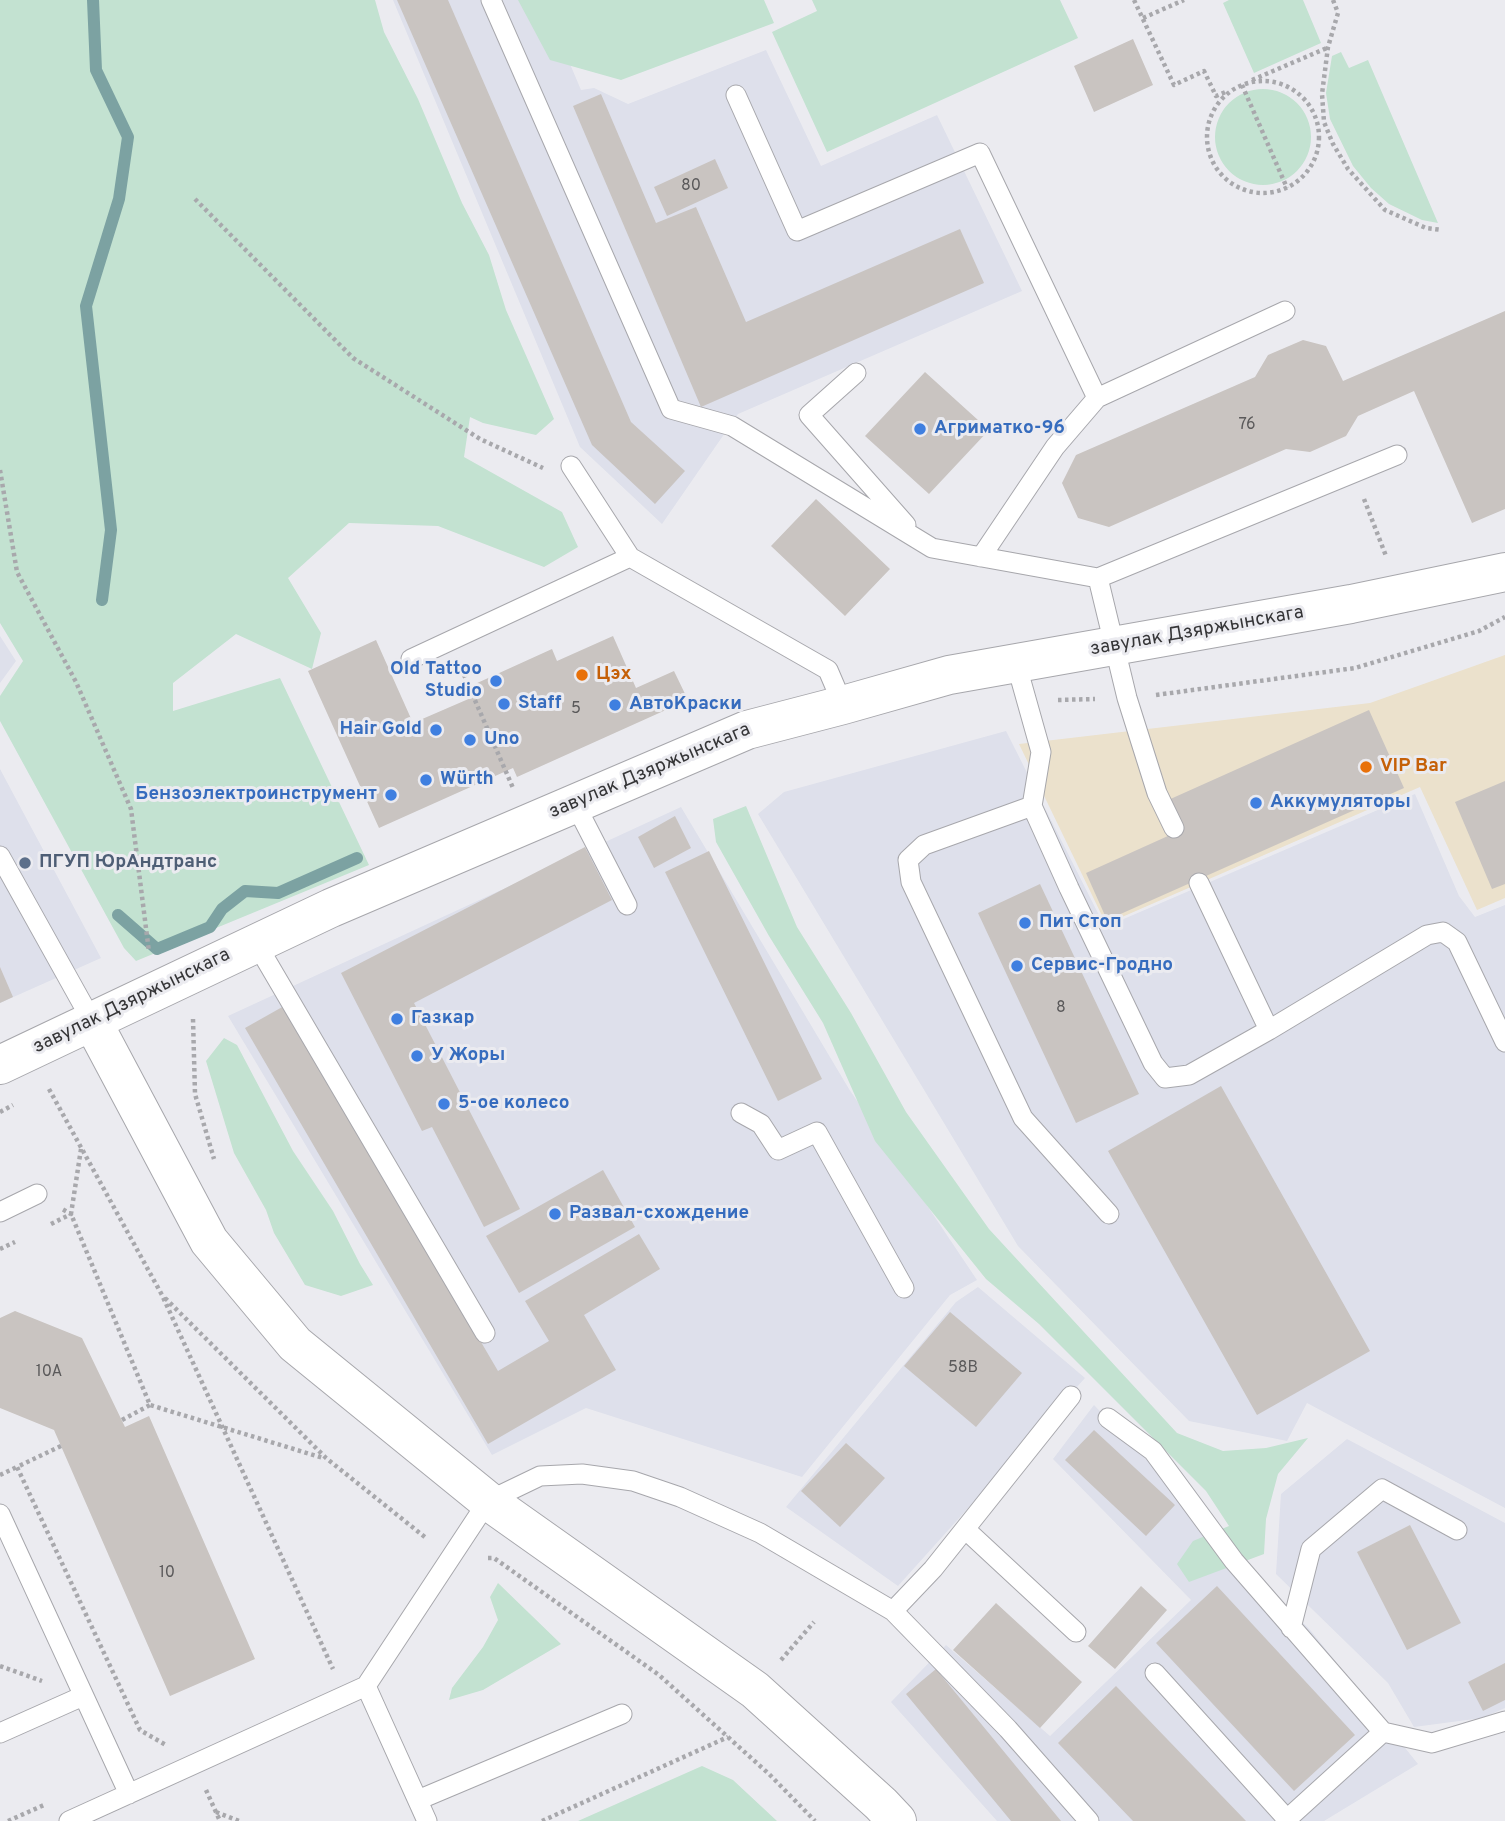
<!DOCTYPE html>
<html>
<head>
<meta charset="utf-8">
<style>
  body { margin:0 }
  canvas { display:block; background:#ebebf0 }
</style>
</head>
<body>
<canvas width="1505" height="1821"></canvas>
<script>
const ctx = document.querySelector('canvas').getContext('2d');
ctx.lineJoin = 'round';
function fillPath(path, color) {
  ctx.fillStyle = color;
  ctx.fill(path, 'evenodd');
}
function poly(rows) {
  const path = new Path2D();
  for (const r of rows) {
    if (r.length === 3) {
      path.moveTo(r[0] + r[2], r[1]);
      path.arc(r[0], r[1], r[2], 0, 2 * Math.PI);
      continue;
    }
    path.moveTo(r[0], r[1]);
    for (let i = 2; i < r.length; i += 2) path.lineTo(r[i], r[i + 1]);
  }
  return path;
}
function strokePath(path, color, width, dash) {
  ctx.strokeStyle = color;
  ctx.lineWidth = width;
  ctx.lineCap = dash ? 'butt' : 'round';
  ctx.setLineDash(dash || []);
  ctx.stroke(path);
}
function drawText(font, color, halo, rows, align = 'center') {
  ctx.font = font + ' Overpass,sans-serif';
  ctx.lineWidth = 6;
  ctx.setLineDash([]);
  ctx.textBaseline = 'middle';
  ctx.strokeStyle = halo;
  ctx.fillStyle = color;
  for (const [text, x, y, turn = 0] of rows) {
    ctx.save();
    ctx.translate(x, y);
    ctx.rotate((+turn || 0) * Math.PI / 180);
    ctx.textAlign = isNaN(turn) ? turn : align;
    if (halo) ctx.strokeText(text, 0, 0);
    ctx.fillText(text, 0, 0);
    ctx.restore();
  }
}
fillPath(poly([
  [1505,655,1505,898,1477,910,1420,787,1106,924,1019,744,1370,703]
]), '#ebe1cc');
fillPath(poly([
  [393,0,543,0,581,90,594,88,628,104,766,50,821,166,937,115,1022,291,738,414,662,524,580,447],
  [0,636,16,661,0,683],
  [1006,731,1105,927,1415,794,1459,896,1475,917,1505,905,1505,1508,1307,1403,1287,1441,1189,1421,1018,1246,758,814,784,792],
  [0,769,101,958,0,1003],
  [681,807,849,1089,977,1280,950,1295,802,1477,586,1408,492,1455,228,1016],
  [978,1287,1085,1378,898,1586,786,1507,956,1302],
  [1094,1405,1311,1631,1418,1764,1324,1821,997,1821,891,1702,946,1645,1050,1736,1191,1600,1053,1459],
  [1347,1439,1505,1523,1505,1708,1482,1718,1414,1727,1388,1683,1276,1574,1281,1494]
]), '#dee0eb');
fillPath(poly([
  [0,0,375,0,384,32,418,99,462,203,489,255,506,310,554,419,536,435,483,423,470,417,464,457,562,512,578,547,544,567,438,526,349,523,288,578,321,633,312,669,236,634,173,683,173,711,280,678,369,865,136,961,124,948,0,721,0,696,23,661,0,623],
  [518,0,764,0,774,23,621,80,550,60],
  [812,0,1060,0,1078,38,827,152,772,32,817,11],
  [1229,0,1303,0,1321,43,1254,73,1223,3],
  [1341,52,1349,68,1368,60,1438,223,1422,220,1389,204,1371,188,1353,166,1330,119,1326,93,1332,56],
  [1263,137,48],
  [746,806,797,927,851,1013,906,1112,989,1229,1177,1433,1223,1451,1266,1448,1308,1438,1278,1474,1266,1519,1264,1554,1189,1582,1177,1564,1193,1541,1229,1526,1206,1491,1039,1324,986,1279,875,1141,823,1023,769,936,716,842,713,819],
  [224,1038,237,1045,293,1151,333,1211,360,1264,373,1285,341,1296,305,1285,274,1233,266,1210,234,1153,206,1061],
  [498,1583,561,1644,483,1690,449,1700,452,1688,483,1647,498,1620,490,1597],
  [702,1766,733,1780,777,1821,578,1821]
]), '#c3e2d1');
strokePath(poly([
  [93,0,96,70,128,137,119,199,86,306,111,530,102,600],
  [118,915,157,949,210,927,222,909,245,891,278,893,357,858]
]), '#7ca2a2', 12);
fillPath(poly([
  [397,0,448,0,631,422,685,471,655,504,592,445],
  [1133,39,1153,85,1094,112,1074,66],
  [601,94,656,223,696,207,746,322,960,229,984,283,701,407,573,106],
  [715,159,728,188,667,216,654,187],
  [1505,311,1505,509,1472,523,1414,391,1358,416,1346,436,1310,452,1286,449,1109,527,1078,518,1062,483,1076,455,1255,377,1268,355,1303,340,1326,346,1343,381],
  [925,372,989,430,929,494,865,436],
  [816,499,890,569,845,616,771,546],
  [613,636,636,688,674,671,688,700,517,777,513,768,379,828,308,671,376,640,413,723,480,694,475,684,552,649,557,661],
  [1369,710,1404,788,1107,920,1086,873,1179,831,1166,801],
  [1505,781,1505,884,1492,889,1455,802],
  [675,816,691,848,654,868,638,837],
  [585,847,612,900,414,1003,520,1209,484,1227,432,1127,422,1131,341,973],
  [709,851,822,1079,778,1101,665,872],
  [1040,884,1139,1094,1076,1123,978,913],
  [0,967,13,997,0,1003],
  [284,1006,498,1371,549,1341,525,1301,639,1234,660,1269,584,1315,616,1370,488,1444,245,1028],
  [1221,1086,1370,1351,1257,1415,1108,1151],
  [603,1170,635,1227,519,1293,486,1236],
  [15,1311,82,1338,125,1427,149,1416,255,1659,170,1696,54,1430,0,1408,0,1318],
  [950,1312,1022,1373,976,1427,904,1366],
  [1094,1430,1175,1505,1146,1536,1065,1460],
  [846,1443,885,1478,840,1527,801,1491],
  [1410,1525,1461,1623,1407,1650,1357,1552],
  [1141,1586,1167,1610,1115,1669,1088,1646],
  [1217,1586,1355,1735,1294,1791,1156,1643],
  [996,1603,1082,1682,1040,1728,953,1650],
  [1505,1663,1505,1700,1483,1711,1468,1682],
  [936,1669,1061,1821,1011,1821,906,1694],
  [1116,1686,1246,1821,1133,1821,1058,1743]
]), '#c9c4c1');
const lane = poly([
  [491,0,671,409,732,426,932,548,1098,578,1127,698,1157,793,1174,828],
  [736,95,797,231,980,153,1097,398],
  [856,373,809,415,906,525],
  [571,466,630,557,828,670,843,705],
  [981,557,1055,447,1097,398,1285,311],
  [1098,578,1397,455],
  [411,659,630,557],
  [1016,663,1041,752,1032,806,1069,888,1153,1063,1165,1078,1189,1075,1269,1030,1427,935,1443,932,1457,942,1505,1042],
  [575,804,627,905],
  [1032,806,924,845,908,860,911,882,1023,1118,1109,1214],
  [0,856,92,1021],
  [1199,883,1269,1030],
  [256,943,485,1333],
  [741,1113,761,1124,778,1150,817,1132,904,1288],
  [0,1212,37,1194],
  [1108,1418,1153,1451,1234,1561,1383,1732,1432,1743,1505,1721],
  [0,1514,129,1794],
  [965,1529,1076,1632],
  [893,1611,933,1569,1071,1396],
  [1291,1628,1311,1549,1382,1489,1457,1530],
  [1155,1673,1287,1819],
  [366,1686,427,1821],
  [0,1733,83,1696],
  [418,1800,622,1714],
  [69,1821,366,1686,488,1501,540,1476,582,1474,633,1481,680,1497,760,1533,893,1611,1008,1729,1089,1821],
  [1285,1821,1383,1732]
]);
const street = poly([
  [92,1021,209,1241,295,1344,488,1501,755,1690,881,1804,897,1821],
  [0,1065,331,908,747,730,843,705,949,675,1351,604,1505,572]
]);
strokePath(lane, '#a7a7ac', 21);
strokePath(street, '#a7a7ac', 40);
strokePath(poly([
  [1134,0,1174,85,1204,71,1216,96,1228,91],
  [1333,0,1338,13,1328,47,1322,94,1324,122,1333,144,1348,169,1385,210,1426,228,1442,230],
  [1143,18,1184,0],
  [1252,80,1327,48],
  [1263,137,56],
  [1242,85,1287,188],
  [195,199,353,358,480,439,543,468],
  [0,470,17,572,76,682,131,809,149,952],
  [1364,499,1386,556],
  [461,668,513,788],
  [1156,695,1355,668,1479,631,1505,617],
  [1058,700,1095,699],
  [193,1019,195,1094,214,1159],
  [49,1089,162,1295,333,1669],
  [0,1112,13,1105],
  [81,1149,71,1214,150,1405,323,1458],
  [51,1224,71,1214,62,1209],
  [0,1249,15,1242],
  [165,1298,326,1458,426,1538],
  [122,1420,150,1405],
  [61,1446,17,1467,140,1730,166,1745],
  [0,1475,17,1467],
  [488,1558,494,1558,659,1675,769,1774,815,1821],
  [781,1660,814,1622],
  [0,1666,42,1681],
  [206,1790,220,1821],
  [216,1812,239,1821],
  [8,1821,44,1805],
  [542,1821,728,1737]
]), '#a8a8ac', 4.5, [3.5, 3.5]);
strokePath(lane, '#fff', 19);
strokePath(street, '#fff', 38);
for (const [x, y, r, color] of [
  [920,429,7,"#3f7fe0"],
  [582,675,7,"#e8710a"],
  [496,681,7,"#3f7fe0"],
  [504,704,7,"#3f7fe0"],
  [615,705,7,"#3f7fe0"],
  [436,730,7,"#3f7fe0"],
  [470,740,7,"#3f7fe0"],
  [1366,767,7,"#e8710a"],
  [426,780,7,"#3f7fe0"],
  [391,795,7,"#3f7fe0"],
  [1256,803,7,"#3f7fe0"],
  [25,863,7,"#5c6f8a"],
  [1025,923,7,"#3f7fe0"],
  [1017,966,7,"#3f7fe0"],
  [397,1019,7,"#3f7fe0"],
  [417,1056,7,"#3f7fe0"],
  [444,1104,7,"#3f7fe0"],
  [555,1214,7,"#3f7fe0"]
]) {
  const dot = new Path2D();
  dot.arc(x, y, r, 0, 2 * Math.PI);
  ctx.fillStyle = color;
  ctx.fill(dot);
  strokePath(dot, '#ebebf0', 2.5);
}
drawText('16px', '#5a595a', null, [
  ["80",691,187],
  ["76",1247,426],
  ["5",576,710],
  ["8",1061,1009],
  ["58В",963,1369],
  ["10А",49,1373],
  ["10",167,1574]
]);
drawText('bold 19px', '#366cbe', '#ebebf0', [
  ["Агриматко-96",934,429],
  ["Old Tattoo",482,670,"right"],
  ["Studio",482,692,"right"],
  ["Staff",518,704],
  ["АвтоКраски",629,705],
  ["Hair Gold",422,730,"right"],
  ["Uno",484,740],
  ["Würth",440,780],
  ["Бензоэлектроинструмент",377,795,"right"],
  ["Аккумуляторы",1270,803],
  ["Пит Стоп",1039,923],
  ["Сервис-Гродно",1031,966],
  ["Газкар",411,1019],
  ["У Жоры",431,1056],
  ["5-ое колесо",458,1104],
  ["Развал-схождение",569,1214]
], 'left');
drawText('19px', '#353537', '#ebebf0', [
  ["завулак Дзяржынскага",1197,632,-10],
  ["завулак Дзяржынскага",650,772,-23],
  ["завулак Дзяржынскага",132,1002,-26]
]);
drawText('bold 19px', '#c56008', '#ebebf0', [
  ["Цэх",596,675],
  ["VIP Bar",1380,767]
], 'left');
drawText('bold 19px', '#4e5e75', '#ebebf0', [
  ["ПГУП ЮрАндтранс",39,863]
], 'left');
</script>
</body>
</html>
